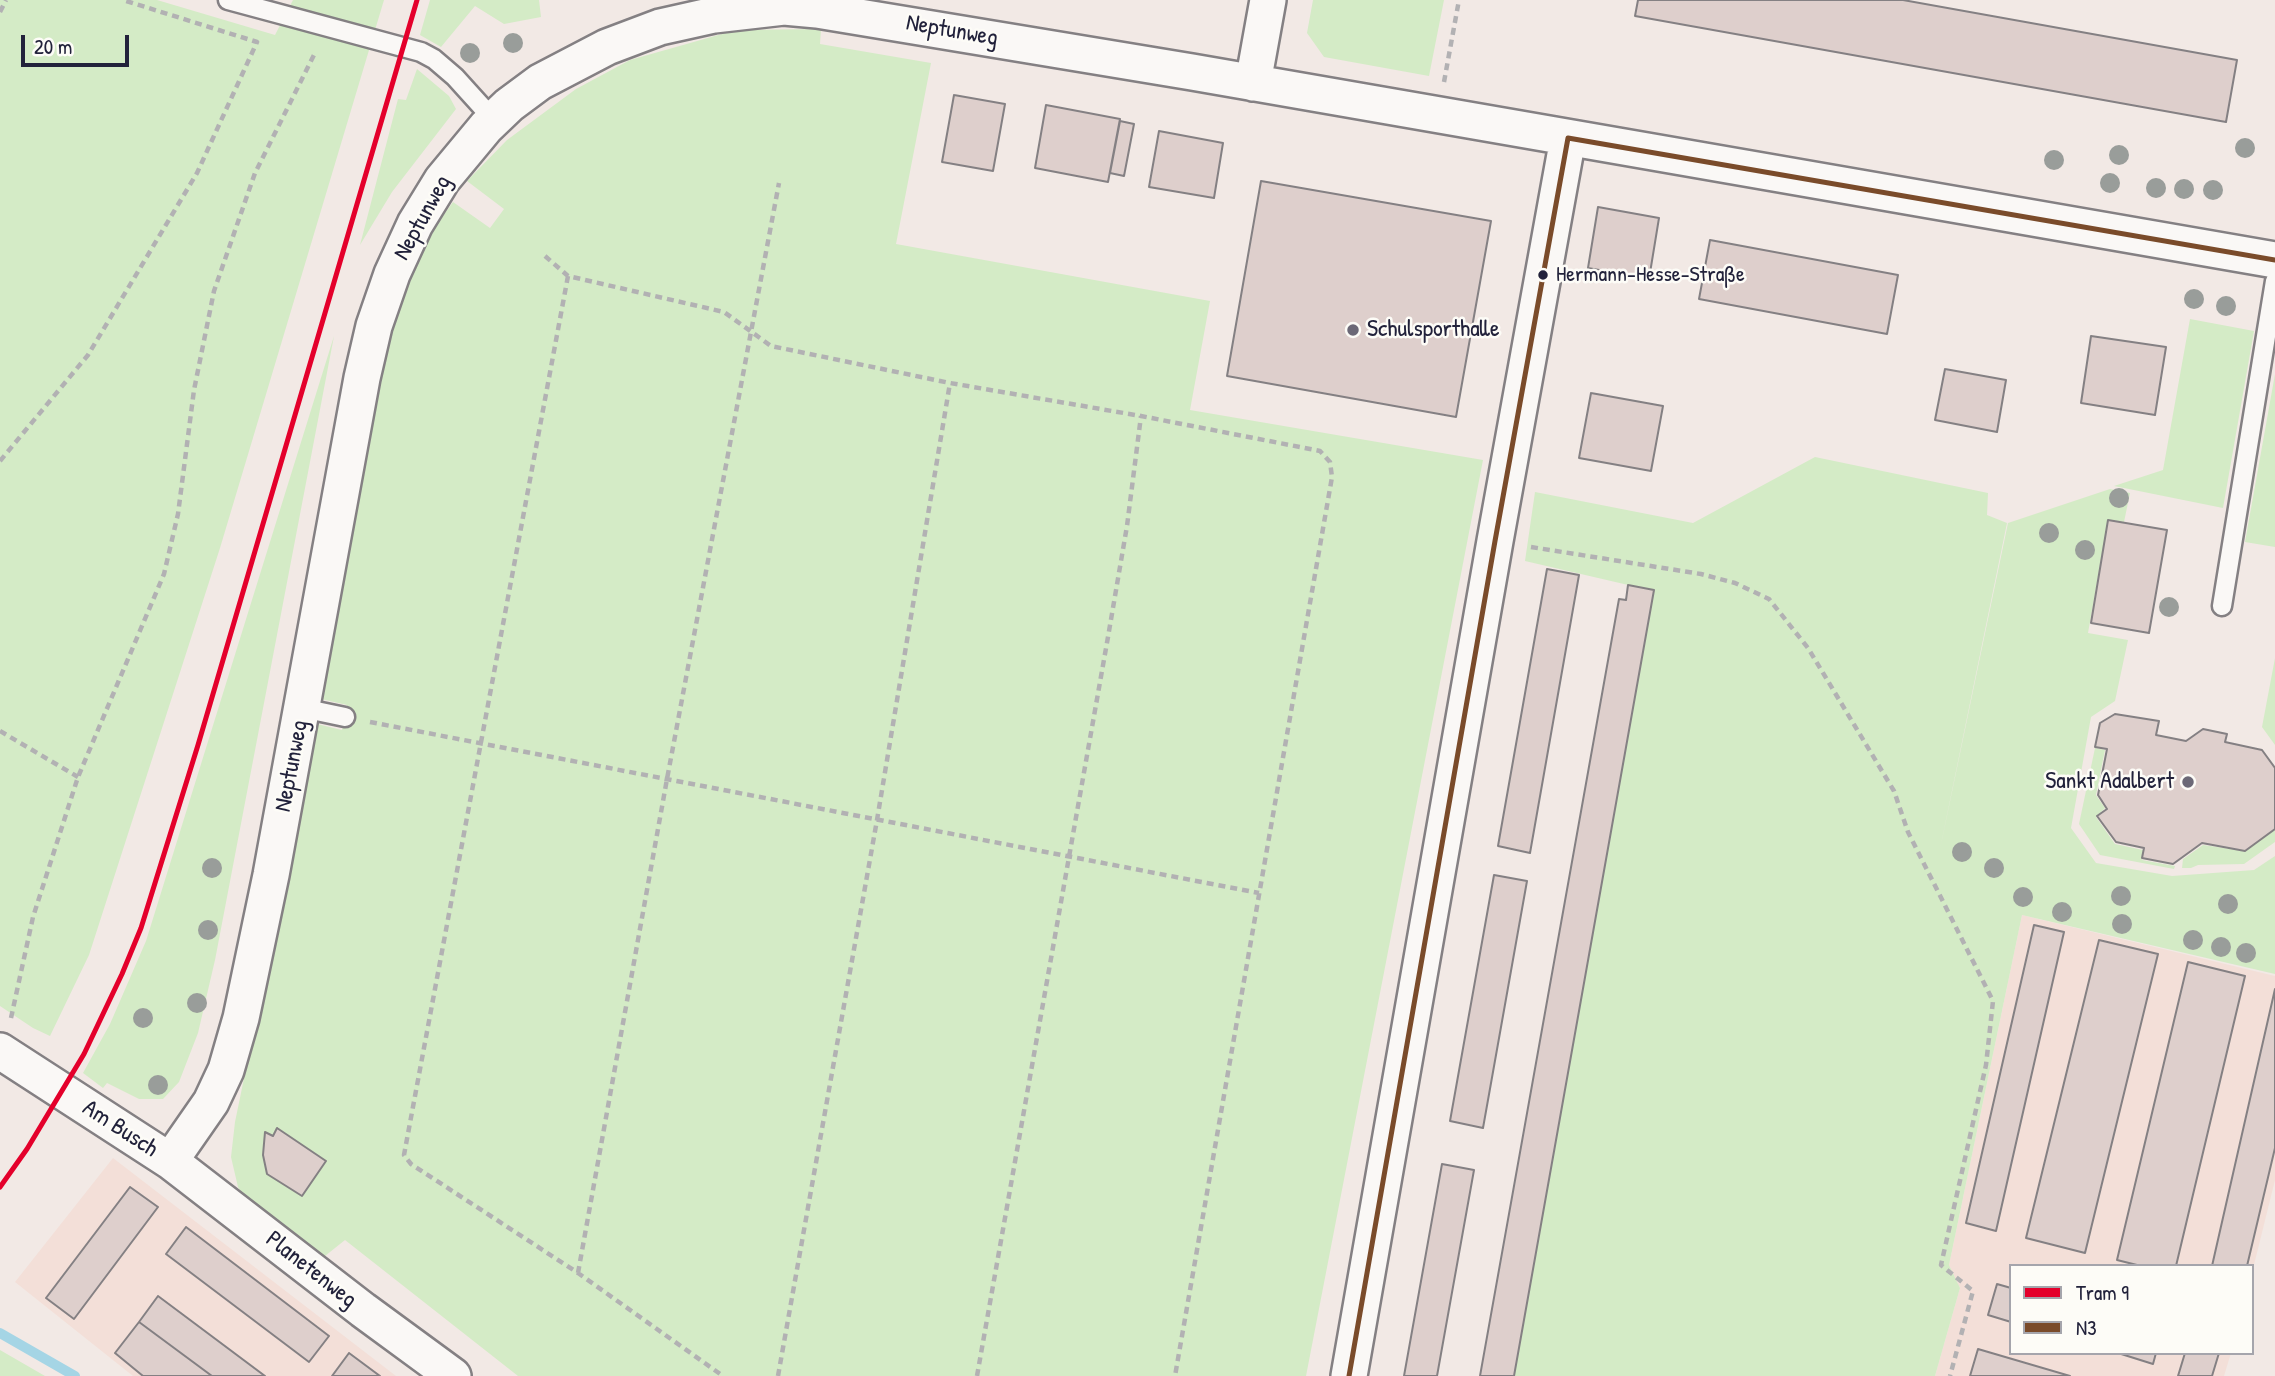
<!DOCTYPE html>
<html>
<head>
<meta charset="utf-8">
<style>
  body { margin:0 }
  #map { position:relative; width:2275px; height:1376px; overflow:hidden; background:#f2e9e5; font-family:"Patrick Hand",sans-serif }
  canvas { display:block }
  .legend { position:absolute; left:2009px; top:1264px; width:245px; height:91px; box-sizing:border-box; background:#fdfcf7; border:2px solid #a5a5ac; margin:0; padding:9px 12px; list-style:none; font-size:21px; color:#22223b }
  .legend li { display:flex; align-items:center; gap:14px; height:35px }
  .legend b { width:35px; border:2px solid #a5a5ac }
  .scale { position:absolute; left:21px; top:35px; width:108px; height:32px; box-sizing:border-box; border:4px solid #22223b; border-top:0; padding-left:9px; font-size:21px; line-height:24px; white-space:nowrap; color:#22223b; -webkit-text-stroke:5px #fdfcf7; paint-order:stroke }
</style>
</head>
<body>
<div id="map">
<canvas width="2275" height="1376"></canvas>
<ul class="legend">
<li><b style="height:9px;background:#e4002b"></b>Tram 9</li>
<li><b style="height:9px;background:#7a4b2a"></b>N3</li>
</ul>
<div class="scale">20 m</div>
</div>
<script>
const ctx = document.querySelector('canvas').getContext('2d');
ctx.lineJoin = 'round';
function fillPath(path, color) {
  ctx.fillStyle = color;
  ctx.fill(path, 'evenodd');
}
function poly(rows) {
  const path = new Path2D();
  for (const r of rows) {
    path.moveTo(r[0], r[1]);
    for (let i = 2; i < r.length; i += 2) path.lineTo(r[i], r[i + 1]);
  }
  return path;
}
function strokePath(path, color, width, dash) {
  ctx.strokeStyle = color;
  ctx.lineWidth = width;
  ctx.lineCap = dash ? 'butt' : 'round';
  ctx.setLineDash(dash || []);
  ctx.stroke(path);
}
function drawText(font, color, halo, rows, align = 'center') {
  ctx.font = font + ' "Patrick Hand",sans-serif';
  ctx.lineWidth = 5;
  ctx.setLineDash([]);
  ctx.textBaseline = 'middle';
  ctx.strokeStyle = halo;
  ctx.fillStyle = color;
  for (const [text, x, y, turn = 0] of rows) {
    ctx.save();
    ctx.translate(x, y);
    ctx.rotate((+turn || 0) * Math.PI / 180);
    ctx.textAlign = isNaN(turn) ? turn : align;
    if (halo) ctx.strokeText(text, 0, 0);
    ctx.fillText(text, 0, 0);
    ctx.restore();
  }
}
fillPath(poly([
  [2022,915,2275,976,2275,1180,2252,1273,2252,1266,2011,1266,2011,1353,2231,1353,2224,1376,1935,1376,1960,1288,1949,1265],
  [113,1158,396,1376,133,1376,15,1282]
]), '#f3dfd8');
fillPath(poly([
  [0,0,157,0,275,35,293,0,384,0,220,548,89,955,50,1036,33,1028,0,1006],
  [430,0,539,0,541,17,504,24,475,6,441,47,420,35],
  [1313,0,1444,0,1429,76,1324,57,1307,33],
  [821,29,820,44,931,63,896,244,1210,301,1190,410,1483,460,1306,1376,518,1376,345,1240,320,1260,252,1208,238,1187,231,1157,235,1122,317,724,342,730,345,717,347,705,321,699,383,358,403,290,435,227,453,202,490,228,504,209,467,181,507,140,576,89,630,60,736,30],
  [417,69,449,96,456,109,392,192,360,245,398,99,406,100],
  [2190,319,2254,331,2223,508,2114,486,2163,470],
  [334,336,215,960,198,1033,179,1082,163,1099,139,1099,107,1083,103,1088,83,1073,110,1024,146,941],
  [2275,374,2275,547,2245,542],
  [1815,457,1988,493,1987,515,2007,523,1939,854,2008,523,2110,489,2130,493,2124,522,2108,520,2088,633,2128,640,2115,701,2091,717,2071,828,2096,863,2172,876,2254,870,2275,856,2275,974,2022,915,1949,1265,1960,1288,1935,1376,1514,1376,1654,591,1525,561,1535,492,1693,523],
  [2275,658,2275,745,2262,727],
  [2095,748,2105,750,2096,795,2105,808,2096,817,2115,844,2143,850,2142,860,2175,866,2174,869,2100,855,2079,824],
  [2275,830,2275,842,2244,864,2198,865,2191,868,2182,868,2183,859,2203,845,2245,851],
  [0,1350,45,1376,0,1376]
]), '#d4ebc6');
strokePath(poly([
  [0,1333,75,1376]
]), '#a5d5e5', 10);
const building = poly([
  [1638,0,1903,0,2237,60,2226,122,1635,16,1638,0],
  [954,95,1005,104,993,171,942,162,954,95],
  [1046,105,1120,119,1108,182,1035,168,1046,105],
  [1120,121,1134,124,1124,176,1110,173,1120,121],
  [1159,131,1223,143,1214,198,1149,187,1159,131],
  [1261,181,1491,221,1456,417,1227,376,1261,181],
  [1598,207,1659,218,1649,279,1588,268,1598,207],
  [1710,240,1898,275,1887,334,1699,299,1710,240],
  [2091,336,2166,347,2155,415,2081,403,2091,336],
  [1945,369,2006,380,1997,432,1935,420,1945,369],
  [1591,393,1663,406,1651,471,1579,458,1591,393],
  [2108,520,2167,530,2149,633,2091,623,2108,520],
  [1547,569,1579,575,1530,853,1498,846,1547,569],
  [1628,585,1654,590,1514,1376,1480,1376,1619,599,1626,600,1628,585],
  [2115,714,2159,721,2156,735,2186,741,2203,729,2227,734,2225,742,2262,750,2275,768,2275,829,2245,851,2202,843,2173,864,2142,858,2144,848,2116,842,2097,816,2107,809,2098,795,2107,749,2095,747,2100,723,2115,714],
  [1494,875,1527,881,1483,1128,1450,1121,1494,875],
  [2034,925,2064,932,1996,1231,1966,1223,2034,925],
  [2099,940,2158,954,2085,1253,2026,1238,2099,940],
  [2188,962,2245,976,2176,1266,2141,1266,2117,1260,2188,962],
  [2275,989,2275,1148,2247,1266,2212,1266,2275,989],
  [277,1128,326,1161,302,1196,267,1174,263,1155,265,1132,273,1136,277,1128],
  [1442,1164,1474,1170,1437,1376,1404,1376,1442,1164],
  [130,1187,158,1207,74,1319,46,1298,130,1187],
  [186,1227,329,1336,309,1362,166,1254,186,1227],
  [1997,1284,2011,1288,2011,1322,1988,1315,1997,1284],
  [158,1296,265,1376,212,1376,139,1322,158,1296],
  [139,1322,212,1376,143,1376,115,1353,139,1322],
  [1978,1349,2070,1376,1970,1376,1978,1349],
  [349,1353,380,1376,332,1376,349,1353],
  [2118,1353,2156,1353,2153,1364,2118,1353],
  [2185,1353,2219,1353,2212,1376,2178,1376,2185,1353]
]);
fillPath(building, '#decfcc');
strokePath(building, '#848083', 2);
const service = poly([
  [228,0,421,52,434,59,455,77,493,119],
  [2222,606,2275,281],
  [302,708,345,717]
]);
const minor = poly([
  [1253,83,1268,0],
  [0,1051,170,1161,363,1310,453,1376],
  [170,1161,211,1102,226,1070,241,1018,271,875,362,378,374,326,392,274,415,224,442,180,486,127,509,105,540,82,607,47,660,27,714,15,784,7,817,10,1192,72,2275,260],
  [1349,1376,1495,541,1568,138]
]);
strokePath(service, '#848083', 23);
strokePath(minor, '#848083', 40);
strokePath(poly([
  [0,12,6,0],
  [1444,82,1459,0],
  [545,256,568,276,724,312,771,346,950,383,1141,416,1310,449,1320,451,1330,462,1332,477,1175,1376],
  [568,276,404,1155,411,1164,578,1273,723,1376],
  [0,461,88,355,197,173,257,42,123,0],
  [1531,547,1701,574,1735,583,1769,599,1808,648,1894,791,1908,832,1993,1001,1986,1065,1941,1265,1973,1291,1950,1376],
  [370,722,1259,893],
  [0,731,78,777],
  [11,1018,33,917,78,777,164,574,178,514,194,390,214,291,255,173,316,51],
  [578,1273,667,779,779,183],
  [778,1376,877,820,950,383],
  [977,1376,1108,637,1127,526,1141,416]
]), '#b2b1b3', 4.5, [7, 5]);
strokePath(service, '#faf8f6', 18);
strokePath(minor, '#faf8f6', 35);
strokePath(poly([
  [1349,1376,1495,541,1568,138,2275,260]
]), '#7a4b2a', 5);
strokePath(poly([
  [0,1187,27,1149,84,1054,122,974,141,928,198,745,417,0]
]), '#e4002b', 5);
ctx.fillStyle = '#999d9a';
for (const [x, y] of [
  [513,43],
  [470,53],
  [2245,148],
  [2119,155],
  [2054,160],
  [2110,183],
  [2156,188],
  [2184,189],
  [2213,190],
  [2194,299],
  [2226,306],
  [2119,498],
  [2049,533],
  [2085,550],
  [2169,607],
  [1962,852],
  [212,868],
  [1994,868],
  [2121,896],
  [2023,897],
  [2228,904],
  [2062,912],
  [2122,924],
  [208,930],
  [2193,940],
  [2221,947],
  [2246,953],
  [197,1003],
  [143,1018],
  [158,1085]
]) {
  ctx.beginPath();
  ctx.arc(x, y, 10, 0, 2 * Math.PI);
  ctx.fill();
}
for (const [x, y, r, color] of [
  [1543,275,6,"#22223b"],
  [1353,330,7,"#6b6876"],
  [2188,782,7,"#6b6876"]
]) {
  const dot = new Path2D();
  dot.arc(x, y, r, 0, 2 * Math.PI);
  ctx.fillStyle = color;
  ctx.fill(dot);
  strokePath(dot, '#fdfcf7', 2.5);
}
drawText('22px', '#22223b', '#fdfcf7', [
  ["Hermann-Hesse-Straße",1556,275]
], 'left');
drawText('24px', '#22223b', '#fdfcf7', [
  ["Neptunweg",952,31,10],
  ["Neptunweg",423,218,-61],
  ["Neptunweg",292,766,-79],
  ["Am Busch",120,1129,33],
  ["Planetenweg",311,1270,38]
]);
drawText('24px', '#22223b', '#fdfcf7', [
  ["Schulsporthalle",1367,330],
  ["Sankt Adalbert",2174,782,"right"]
], 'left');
</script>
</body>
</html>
